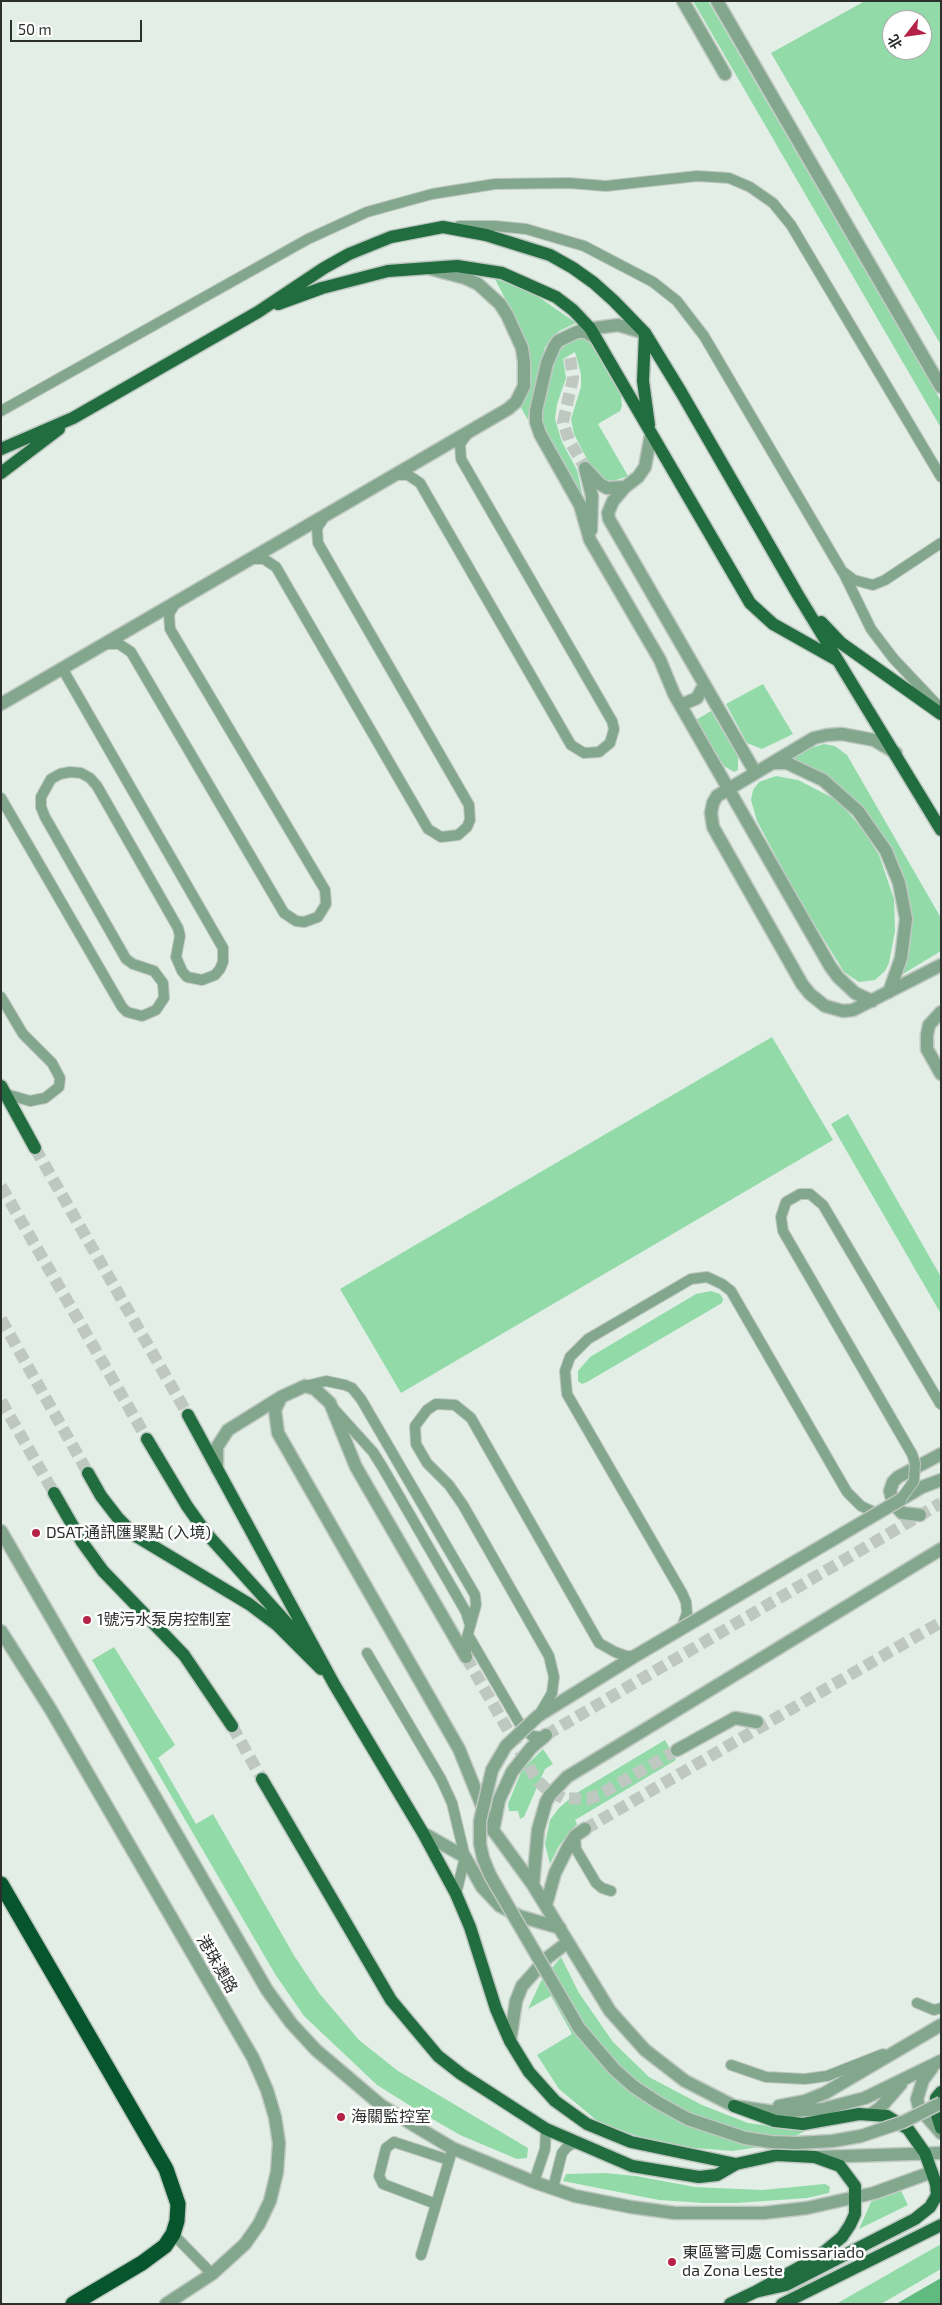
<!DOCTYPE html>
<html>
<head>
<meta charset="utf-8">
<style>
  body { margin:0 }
  #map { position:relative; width:942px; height:2305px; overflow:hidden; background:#e3eee6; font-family:"Exo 2","Noto Sans SC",sans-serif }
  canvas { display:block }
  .frame { position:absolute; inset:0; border:2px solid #2c302d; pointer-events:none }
  .north { position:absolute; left:882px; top:10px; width:50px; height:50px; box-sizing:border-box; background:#fff; border:1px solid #abacab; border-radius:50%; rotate:240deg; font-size:14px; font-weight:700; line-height:20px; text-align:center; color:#2c302d }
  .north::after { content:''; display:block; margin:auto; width:18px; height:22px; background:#b42247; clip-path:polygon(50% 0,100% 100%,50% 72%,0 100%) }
  .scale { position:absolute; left:10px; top:20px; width:132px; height:22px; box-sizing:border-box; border:2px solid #2c302d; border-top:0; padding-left:6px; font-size:15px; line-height:18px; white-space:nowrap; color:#2c302d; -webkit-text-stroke:4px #fff; paint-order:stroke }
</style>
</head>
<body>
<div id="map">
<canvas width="942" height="2305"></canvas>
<div class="frame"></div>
<div class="north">北</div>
<div class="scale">50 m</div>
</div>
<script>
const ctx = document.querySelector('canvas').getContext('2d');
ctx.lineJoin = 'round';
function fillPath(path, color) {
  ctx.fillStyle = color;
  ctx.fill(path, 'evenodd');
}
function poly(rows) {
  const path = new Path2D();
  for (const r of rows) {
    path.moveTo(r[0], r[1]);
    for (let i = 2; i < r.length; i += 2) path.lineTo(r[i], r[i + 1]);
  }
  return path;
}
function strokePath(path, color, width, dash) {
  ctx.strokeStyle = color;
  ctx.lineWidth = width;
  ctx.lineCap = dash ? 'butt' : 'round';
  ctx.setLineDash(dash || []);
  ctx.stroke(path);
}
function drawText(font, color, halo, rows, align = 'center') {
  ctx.font = font + ' "Exo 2","Noto Sans SC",sans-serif';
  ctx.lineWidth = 5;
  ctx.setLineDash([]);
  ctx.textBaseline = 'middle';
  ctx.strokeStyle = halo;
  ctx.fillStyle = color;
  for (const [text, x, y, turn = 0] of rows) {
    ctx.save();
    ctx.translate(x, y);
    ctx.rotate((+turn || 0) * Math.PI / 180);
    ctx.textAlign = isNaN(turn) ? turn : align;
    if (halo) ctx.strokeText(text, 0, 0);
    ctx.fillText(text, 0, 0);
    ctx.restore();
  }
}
fillPath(poly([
  [693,1,708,1,941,401,941,428],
  [865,1,941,1,941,345,771,53],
  [892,20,922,20,922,50,892,50],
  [495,279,515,285,536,295,576,323,559,331,545,347,528,420,520,406,530,384,529,358,517,322],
  [584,337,593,346,621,395,622,406,620,411,598,424,628,476,613,481,606,480,599,475,590,465,574,434,571,419,581,387,581,374,575,352,563,359,566,378,557,404,555,419,562,442,577,470,583,497,546,433,541,416,556,354,567,343,577,338],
  [763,684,793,734,762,749,747,743,726,704],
  [711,711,738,757,738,770,734,772,724,766,696,720],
  [824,744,835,746,847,755,941,918,941,951,903,974,910,946,912,920,902,874,865,811,842,788,824,773,791,758,804,750],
  [776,776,798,780,833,798,844,807,863,830,879,855,894,899,895,931,889,963,885,971,875,980,859,982,844,972,796,894,757,821,751,800,753,790,759,782],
  [772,1037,833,1140,401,1393,340,1289],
  [848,1114,941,1277,941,1314,831,1124],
  [711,1291,720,1294,723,1299,722,1303,587,1382,582,1384,578,1381,578,1371,590,1357,696,1294],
  [114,1647,175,1745,158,1758,196,1824,213,1814,295,1957,319,1993,359,2040,398,2071,528,2148,527,2158,517,2159,460,2135,422,2113,377,2085,304,2016,275,1974,92,1660],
  [665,1740,676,1760,575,1820,577,1824,559,1846,550,1864,545,1844,550,1820,559,1808,575,1794],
  [543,1749,553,1764,545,1769,524,1817,520,1819,518,1811,509,1811,508,1804,522,1770],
  [561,1957,579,1993,613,2042,649,2077,702,2105,748,2123,805,2131,780,2144,732,2151,695,2148,644,2138,600,2123,559,2089,537,2055,572,2034,551,1996,528,2009,541,1981],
  [605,2173,636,2176,695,2187,762,2190,825,2184,830,2187,829,2193,807,2198,736,2203,704,2203,659,2200,563,2181,566,2174],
  [901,2191,908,2205,859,2229,871,2202],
  [941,2244,941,2269,881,2304,836,2304]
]), '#92dba9');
fillPath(poly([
  [941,2278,941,2304,896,2304]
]), '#61ba80');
strokePath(poly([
  [570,358,573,378,563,422,569,440,585,468],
  [466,1657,536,1779,546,1789,563,1798,588,1799,599,1795,677,1750],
  [546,1735,941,1503],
  [585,1829,941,1622]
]), '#bec8c1', 12, [12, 6]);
strokePath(poly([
  [35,1148,188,1415],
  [1,1186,147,1439],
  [1,1319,88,1473],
  [1,1401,54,1493],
  [232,1726,262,1779]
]), '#bec8c1', 12, [12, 6]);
const lane = poly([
  [459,226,495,226,526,229,584,246,653,282,677,301,704,336,842,571,854,580,873,585,885,580,941,543],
  [1,411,308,239,367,212,432,194,495,184,569,183,606,186,697,176,729,178,750,187,773,203,791,225,941,477],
  [394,475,408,475,420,483,571,745,584,753,599,752,610,743,614,729,612,721,461,459,460,444,468,433],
  [251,559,264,559,276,567,428,829,441,837,458,835,467,827,470,820,469,805,318,543,317,528,325,516],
  [843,572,871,629,893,658,941,709],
  [104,644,119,644,131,652,284,913,296,921,304,922,318,917,326,904,325,890,170,629,169,614,176,602],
  [1,798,122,1007,127,1012,142,1016,156,1010,164,998,163,983,154,971,133,964,126,959,45,817,41,807,41,797,51,779,60,774,70,772,81,773,90,778,97,786,178,928,180,936,176,957,182,971,187,977,202,980,215,975,220,969,223,962,223,948,62,668],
  [1,997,23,1034,52,1063,60,1078,59,1087,45,1098,30,1101,6,1094],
  [305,1386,326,1381,345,1385,352,1388,361,1399,475,1595,476,1605,466,1641,466,1655],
  [335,1410,373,1452,383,1468,466,1612,470,1625],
  [681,1630,687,1613,686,1602,682,1593,567,1394,565,1371,570,1357,588,1339,691,1279,707,1277,722,1284,731,1291,847,1492,861,1506,876,1513],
  [468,1635,521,1726,532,1736,543,1737],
  [367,1653,441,1779,452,1803,465,1857,456,1894],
  [575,1836,576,1849,596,1883,602,1888,611,1891],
  [917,2003,934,2010,941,2008],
  [731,2065,766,2077,805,2079,827,2076,883,2054],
  [534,2182,545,2149,546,2129],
  [553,2188,562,2153,567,2147,574,2143,578,2144],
  [436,2204,383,2184,379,2176,386,2148,394,2142,449,2160],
  [173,2234,212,2274],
  [421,2255,451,2154]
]);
const street = poly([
  [683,1,725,74],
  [717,1,941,387],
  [581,330,618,325,645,333],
  [596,338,586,332,577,332,558,341,554,347,547,363,536,411,536,422,540,434,580,505,590,540,660,660,674,694,830,966,838,977,855,993,872,1001],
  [651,434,645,467,638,477,625,487,613,501,608,513,609,519,755,772],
  [585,468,592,496,591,530],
  [587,470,600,484,607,488,625,487],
  [1,704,508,409,516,402,524,386,524,362,522,348,507,315,500,304,478,284,465,278,431,269],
  [681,705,697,698,704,685],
  [896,753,874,740,842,734,827,735,814,738,717,796,713,803,711,813,713,827,802,984,810,994,825,1006,843,1011,853,1010,941,965],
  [772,763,787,763,823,780,858,811,886,851,899,883,906,919,901,958,889,992],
  [941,1012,929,1025,927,1035,927,1049,941,1074],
  [217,1469,217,1447,228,1430,281,1397],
  [900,1500,922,1487,941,1480],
  [920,1515,902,1513,893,1503,890,1491,893,1482,898,1477,941,1454],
  [1,1531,267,1990,291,2023,316,2050,382,2106,452,2148,534,2182,575,2196,631,2207,675,2213,763,2213,807,2208,874,2193,932,2172],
  [1,1631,51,1710,253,2058,267,2090,275,2117,279,2143,277,2172,270,2201,259,2224,245,2244,212,2274,166,2304],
  [466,1657,356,1467,330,1403,315,1389,305,1386,281,1397,275,1410,278,1433,459,1749,490,1826,533,1885,610,2011,645,2050,685,2081,734,2106,775,2112,823,2109,865,2098,941,2061],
  [677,1750,735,1718,757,1722],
  [493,1831,499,1800,512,1772,531,1748,546,1735],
  [423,1833,465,1857,482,1887,500,1906,519,1916,560,1928],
  [533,1885,538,1830,546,1802,550,1795,567,1777,941,1549],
  [546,1905,555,1873,567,1849,575,1836,585,1829],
  [510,2041,516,2001,522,1986,547,1958,568,1942],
  [932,2068,923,2080,917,2099,919,2108,941,2133],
  [779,2106,805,2101,825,2093,941,2025],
  [871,2114,880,2108,901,2084],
  [818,2157,941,2153]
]);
const primary = poly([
  [278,304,322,288,388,271,457,266,502,273,556,297,573,310,590,328,750,603,773,624,837,660],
  [645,333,643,381,649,425],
  [1,449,73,418,258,312,324,268,349,254,391,237,443,227,486,235,550,255,573,268,594,283,614,301,645,333,681,392,798,595,941,830],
  [1,473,59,429],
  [821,622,841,643,941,714],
  [1,1086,35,1148],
  [188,1415,334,1684,423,1833,456,1894,470,1927,496,2009,510,2041,529,2072,555,2101,587,2124,631,2142,736,2164],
  [147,1439,187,1506,207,1534,303,1641],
  [88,1473,101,1496,118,1518,136,1536,249,1604,277,1625,321,1669],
  [54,1493,82,1542,103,1571,184,1655,232,1726],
  [262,1779,391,2000,438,2056,461,2074,546,2129,632,2166,699,2177,717,2175,736,2164,777,2155,815,2157,840,2166,855,2186,855,2214,850,2225,842,2237,818,2257,755,2292],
  [941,2092,936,2098,936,2112,941,2128],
  [730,2304,755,2292,786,2285,915,2219,930,2207,937,2195,936,2184,925,2153,908,2129,887,2116,859,2114,803,2124,775,2121,734,2106],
  [782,2304,941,2225]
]);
const highway = poly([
  [1,1884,166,2169,178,2204,177,2221,173,2234,165,2246,142,2263,73,2304]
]);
strokePath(lane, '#bec8c1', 12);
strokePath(street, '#bec8c1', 15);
strokePath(primary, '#bec8c1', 15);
strokePath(highway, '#bec8c1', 18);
strokePath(lane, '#83a78d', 10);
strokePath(street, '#83a78d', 12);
strokePath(primary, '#216d40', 12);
strokePath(highway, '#06552d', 15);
const laneBridge = poly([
  [900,1500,914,1481,915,1463,912,1454,783,1231,781,1217,786,1202,800,1194,810,1194,823,1205,941,1405],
  [539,1715,552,1693,554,1677,549,1656,463,1505,449,1485,427,1463,416,1444,415,1426,427,1410,436,1404,455,1405,471,1418,599,1643,615,1652,626,1656,635,1656]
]);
const streetBridge = poly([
  [900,1500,635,1656,538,1716,506,1746,492,1770,480,1821,480,1844,483,1858,490,1875,579,2028,614,2069,633,2086,657,2102,688,2119,745,2138,771,2142,796,2143,833,2141,861,2136,903,2122,941,2103]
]);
strokePath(laneBridge, '#bec8c1', 12, []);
strokePath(streetBridge, '#bec8c1', 15, []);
strokePath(laneBridge, '#83a78d', 10);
strokePath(streetBridge, '#83a78d', 12);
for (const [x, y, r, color] of [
  [36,1533,5,"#b42247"],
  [87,1620,5,"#b42247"],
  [341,2117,5,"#b42247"],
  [672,2262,5,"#b42247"]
]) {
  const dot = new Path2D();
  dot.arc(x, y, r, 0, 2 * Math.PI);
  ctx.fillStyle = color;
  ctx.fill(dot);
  strokePath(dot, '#fff', 2);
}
drawText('16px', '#2c302d', '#fff', [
  ["DSAT通訊匯聚點 (入境)",46,1533],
  ["1號污水泵房控制室",97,1620],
  ["海關監控室",351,2117],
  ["東區警司處 Comissariado",682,2253],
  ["da Zona Leste",682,2271]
], 'left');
drawText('16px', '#2c302d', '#fff', [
  ["港珠澳路",217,1964,60]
]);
</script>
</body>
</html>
